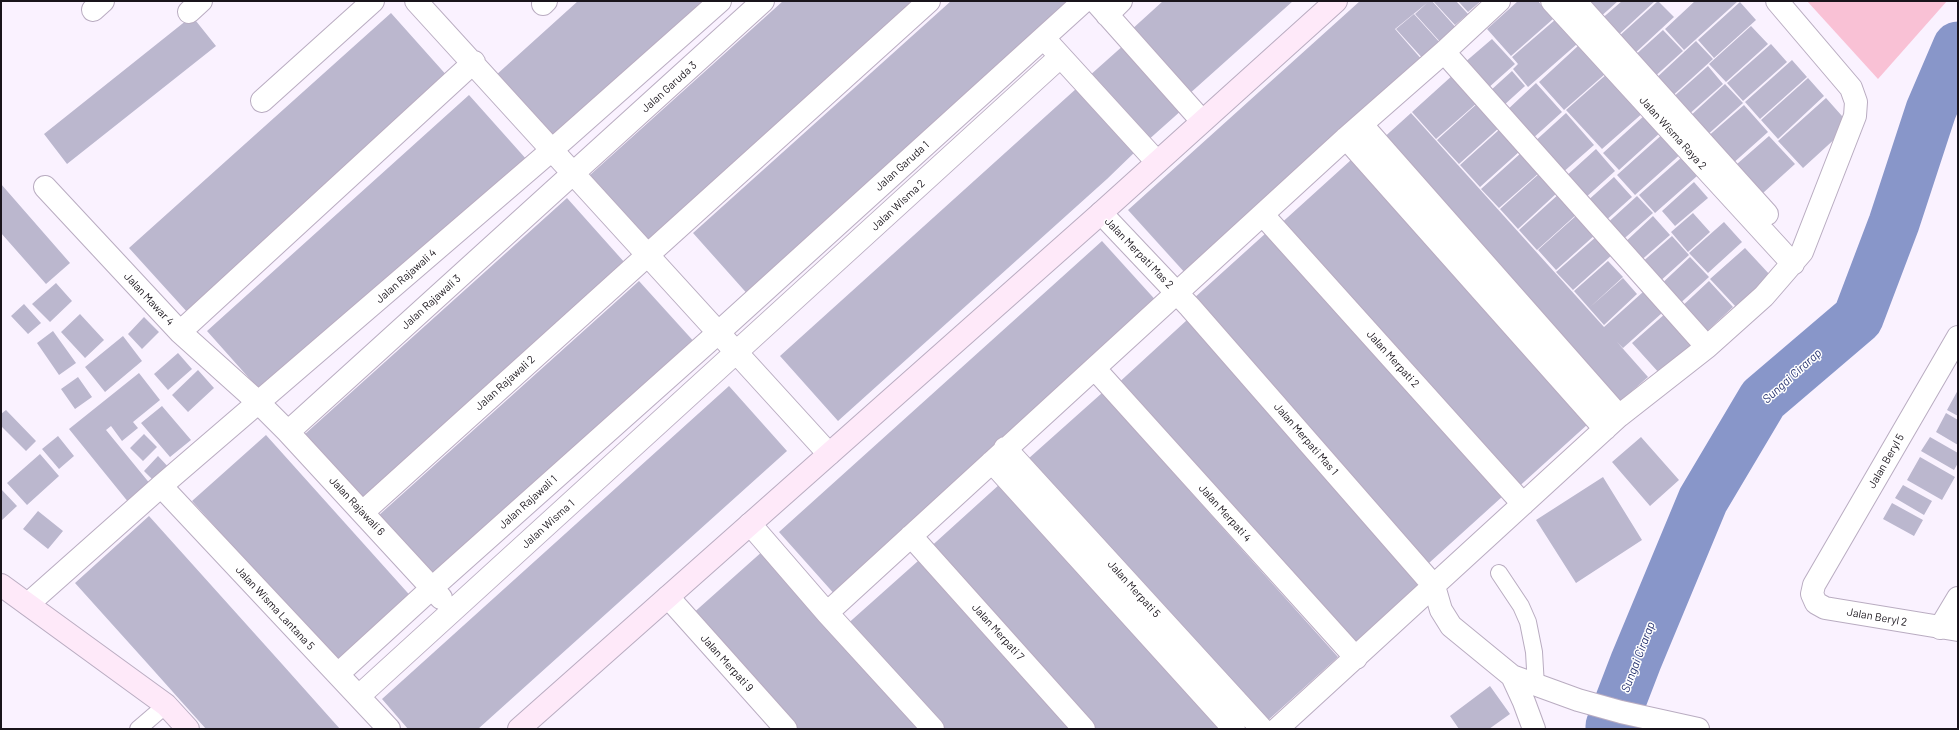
<!DOCTYPE html>
<html>
<head>
<meta charset="utf-8">
<style>
  body { margin:0 }
  #map { position:relative; width:1959px; height:730px; overflow:hidden; background:#faf2ff; font-family:Barlow,sans-serif }
  canvas { display:block }
  .frame { position:absolute; inset:0; border:2px solid #19141b; pointer-events:none }
</style>
</head>
<body>
<div id="map">
<canvas width="1959" height="730"></canvas>
<div class="frame"></div>
</div>
<script>
const ctx = document.querySelector('canvas').getContext('2d');
ctx.lineJoin = 'round';
function fillPath(path, color) {
  ctx.fillStyle = color;
  ctx.fill(path, 'evenodd');
}
function poly(rows) {
  const path = new Path2D();
  for (const r of rows) {
    path.moveTo(r[0], r[1]);
    for (let i = 2; i < r.length; i += 2) path.lineTo(r[i], r[i + 1]);
  }
  return path;
}
function strokePath(path, color, width, dash) {
  ctx.strokeStyle = color;
  ctx.lineWidth = width;
  ctx.lineCap = dash ? 'butt' : 'round';
  ctx.setLineDash(dash || []);
  ctx.stroke(path);
}
function drawText(font, color, halo, rows, align = 'center') {
  ctx.font = font + ' Barlow,sans-serif';
  ctx.lineWidth = 3;
  ctx.setLineDash([]);
  ctx.textBaseline = 'middle';
  ctx.strokeStyle = halo;
  ctx.fillStyle = color;
  for (const [text, x, y, turn = 0] of rows) {
    ctx.save();
    ctx.translate(x, y);
    ctx.rotate((+turn || 0) * Math.PI / 180);
    ctx.textAlign = isNaN(turn) ? turn : align;
    if (halo) ctx.strokeText(text, 0, 0);
    ctx.fillText(text, 0, 0);
    ctx.restore();
  }
}
fillPath(poly([
  [1807,1,1947,1,1878,79]
]), '#f9c1d5');
strokePath(poly([
  [1611,729,1611,726,1636,661,1703,500,1763,399,1858,318,1894,223,1931,110,1958,47]
]), '#8896c9', 51);
fillPath(poly([
  [578,1,708,1,553,141,495,76],
  [783,1,913,1,648,240,590,175],
  [951,1,1070,1,751,298,693,233],
  [1163,1,1293,1,1188,95,1130,31],
  [1360,1,1432,1,1459,31,1443,45,1415,14,1427,3,1395,29,1423,61,1186,274,1128,210],
  [1433,1,1456,1,1468,14,1455,25],
  [1458,1,1481,1,1468,12],
  [1518,1,1538,1,1553,19,1511,56,1487,29],
  [1581,1,1618,1,1598,19],
  [1622,1,1655,1,1615,38,1599,21],
  [1658,1,1674,17,1633,55,1617,38],
  [1695,1,1738,1,1684,50,1665,29],
  [1740,2,1756,20,1714,58,1698,40],
  [391,13,449,78,188,313,129,248],
  [1414,14,1442,45,1425,61,1396,29],
  [192,16,216,46,67,164,44,134],
  [1556,19,1577,44,1528,87,1513,69,1518,64,1512,57],
  [1751,26,1768,44,1726,82,1709,64],
  [1663,30,1683,51,1651,80,1632,58],
  [1492,39,1515,64,1487,89,1464,63],
  [1696,41,1713,59,1669,99,1653,81],
  [1125,44,1183,109,1146,142,1088,77],
  [1771,44,1787,62,1743,101,1727,83],
  [1579,45,1605,74,1564,110,1539,82],
  [1792,60,1807,77,1760,119,1745,102],
  [1708,66,1723,84,1687,116,1671,99],
  [1512,71,1525,86,1503,106,1490,91],
  [1608,73,1644,112,1602,149,1566,110],
  [1454,74,1478,102,1436,139,1412,112],
  [1808,78,1824,96,1778,139,1761,120],
  [1536,83,1562,112,1531,140,1505,112],
  [1725,84,1743,103,1705,137,1688,118],
  [1077,88,1137,150,1107,179,838,421,780,356],
  [469,95,527,160,265,396,207,331],
  [1826,98,1850,125,1803,168,1778,141],
  [1479,102,1501,126,1459,164,1437,140],
  [1744,105,1768,132,1731,165,1706,138],
  [1411,113,1604,327,1643,292,1662,313,1623,348,1617,342,1648,377,1616,405,1380,141],
  [1566,113,1594,145,1561,174,1533,143],
  [1645,115,1661,132,1619,170,1603,153],
  [1500,129,1520,151,1480,187,1460,165],
  [1665,132,1683,152,1635,195,1617,175],
  [1769,136,1795,164,1763,193,1737,164],
  [1596,149,1615,171,1584,199,1564,178],
  [1522,152,1540,172,1499,208,1481,189],
  [1681,158,1697,176,1655,213,1639,195],
  [1351,160,1588,424,1514,491,1277,227],
  [1540,173,1558,192,1518,229,1500,209],
  [1614,177,1632,197,1603,223,1585,203],
  [1694,182,1708,198,1675,226,1662,211],
  [1,184,70,263,46,284,1,233],
  [1560,193,1578,213,1537,250,1519,230],
  [1637,196,1653,213,1618,244,1603,227],
  [567,198,625,263,363,499,305,434],
  [1693,213,1710,232,1688,252,1671,232],
  [1578,214,1596,234,1556,270,1538,250],
  [1653,216,1670,235,1638,263,1622,245],
  [1724,222,1742,242,1708,273,1689,253],
  [1266,233,1503,496,1429,563,1193,299],
  [1597,236,1613,254,1573,290,1556,272],
  [1672,236,1689,255,1657,284,1640,264],
  [1102,241,1160,305,837,597,779,532],
  [1745,248,1771,276,1736,307,1710,279],
  [1690,257,1709,277,1675,308,1657,288],
  [1608,261,1623,277,1589,308,1574,291],
  [1623,278,1637,294,1604,325,1589,308],
  [639,281,697,345,436,581,378,516],
  [1709,281,1733,307,1703,335,1679,309],
  [56,283,72,301,50,322,32,304],
  [24,304,41,323,28,334,11,316],
  [1666,313,1694,344,1660,374,1632,343],
  [80,314,104,340,85,358,61,332],
  [144,317,159,332,142,349,128,334],
  [1187,320,1424,584,1350,650,1114,387],
  [53,331,76,363,59,375,37,343],
  [123,336,142,361,105,392,85,367],
  [178,353,192,369,168,390,154,374],
  [198,370,214,388,188,412,172,395],
  [139,373,160,400,133,422,138,428,122,441,111,426,106,430,151,485,129,503,69,429],
  [78,377,92,397,75,409,61,389],
  [729,386,787,451,478,729,408,729,382,699],
  [1958,390,1958,416,1947,410],
  [1102,393,1338,657,1265,723,1028,459],
  [162,406,191,440,170,457,141,423],
  [6,410,36,441,26,451,1,426,1,414],
  [1946,413,1958,420,1958,445,1936,432],
  [144,434,157,447,143,461,130,448],
  [266,435,415,601,342,668,192,501],
  [58,436,74,456,59,469,42,449],
  [1641,437,1679,480,1650,506,1612,462],
  [1930,437,1958,453,1958,463,1954,470,1921,451],
  [40,454,59,476,27,505,7,483],
  [158,456,172,471,158,485,144,471],
  [1920,457,1955,477,1942,500,1907,480],
  [1603,477,1642,540,1576,583,1536,520],
  [1000,484,1219,729,1086,729,926,551],
  [1903,485,1932,501,1924,515,1895,498],
  [1,489,17,506,1,521],
  [1892,503,1923,520,1914,536,1883,519],
  [38,511,63,531,48,549,23,529],
  [149,516,282,664,340,729,206,729,147,663,75,583],
  [764,550,924,729,791,729,690,616],
  [918,561,1005,658,1069,729,935,729,844,627],
  [1490,686,1510,714,1489,729,1459,729,1450,716]
]), '#bbb7ce');
const lane = poly([
  [1499,573,1521,606,1528,622,1534,652,1536,686],
  [138,729,166,705]
]);
const street = poly([
  [416,1,829,454],
  [1095,1,1202,121],
  [1552,1,1793,264],
  [1575,1,1767,214],
  [543,4,546,1],
  [93,10,103,1],
  [189,12,201,1],
  [1107,15,1121,1],
  [1051,46,1157,162],
  [1444,52,1707,347],
  [262,101,373,1],
  [1362,125,1619,416],
  [1346,138,1605,429],
  [45,187,180,332,259,403,288,432,441,598],
  [1101,213,1190,307,1434,586,1441,610,1451,626,1512,676,1524,702,1534,729],
  [1263,215,1523,504],
  [180,332,474,62],
  [1958,337,1814,585,1812,594,1816,603,1825,608,1958,630],
  [1095,369,1356,658],
  [288,432,763,1],
  [1005,448,1262,729],
  [992,462,1234,729],
  [161,486,389,729],
  [363,512,929,1],
  [750,524,827,613,933,729],
  [911,536,1084,729],
  [668,597,786,729],
  [28,604,161,486,553,149,720,1],
  [827,613,1346,138,1444,52,1499,1],
  [1940,628,1958,598],
  [338,674,432,588,719,332,1084,1],
  [1512,676,1578,700,1621,712,1698,729],
  [359,696,1060,57],
  [1277,729,1619,416,1707,347,1764,296,1802,252,1855,116,1856,102,1851,88,1777,1]
]);
const secondary = poly([
  [1,585,166,705,188,729],
  [519,729,1101,213,1336,1]
]);
strokePath(lane, '#b9acc1', 18);
strokePath(street, '#b9acc1', 24);
strokePath(secondary, '#b9acc1', 24);
strokePath(lane, '#fff', 16);
strokePath(street, '#fff', 22);
strokePath(secondary, '#fee9f9', 22);
drawText('11px', '#19141b', '#fff', [
  ["Jalan Garuda 3",669,87,-42],
  ["Jalan Wisma Raya 2",1673,133,48],
  ["Jalan Garuda 1",902,166,-42],
  ["Jalan Wisma 2",898,205,-43],
  ["Jalan Merpati Mas 2",1139,253,46],
  ["Jalan Rajawali 4",406,276,-41],
  ["Jalan Mawar 4",149,299,47],
  ["Jalan Rajawali 3",431,302,-42],
  ["Jalan Merpati 2",1393,359,48],
  ["Jalan Rajawali 2",505,383,-42],
  ["Jalan Merpati Mas 1",1306,439,49],
  ["Jalan Beryl 5",1886,461,-60],
  ["Jalan Rajawali 1",528,502,-42],
  ["Jalan Rajawali 6",357,506,47],
  ["Jalan Merpati 4",1225,513,48],
  ["Jalan Wisma 1",548,524,-42],
  ["Jalan Merpati 5",1134,589,48],
  ["Jalan Wisma Lantana 5",275,608,47],
  ["Jalan Beryl 2",1877,617,10],
  ["Jalan Merpati 7",998,632,48],
  ["Jalan Merpati 9",727,663,48]
]);
drawText('italic 12px', '#283471', '#fff', [
  ["Sungai Cirarap",1792,376,-42],
  ["Sungai Cirarap",1638,657,-69]
]);
</script>
</body>
</html>
